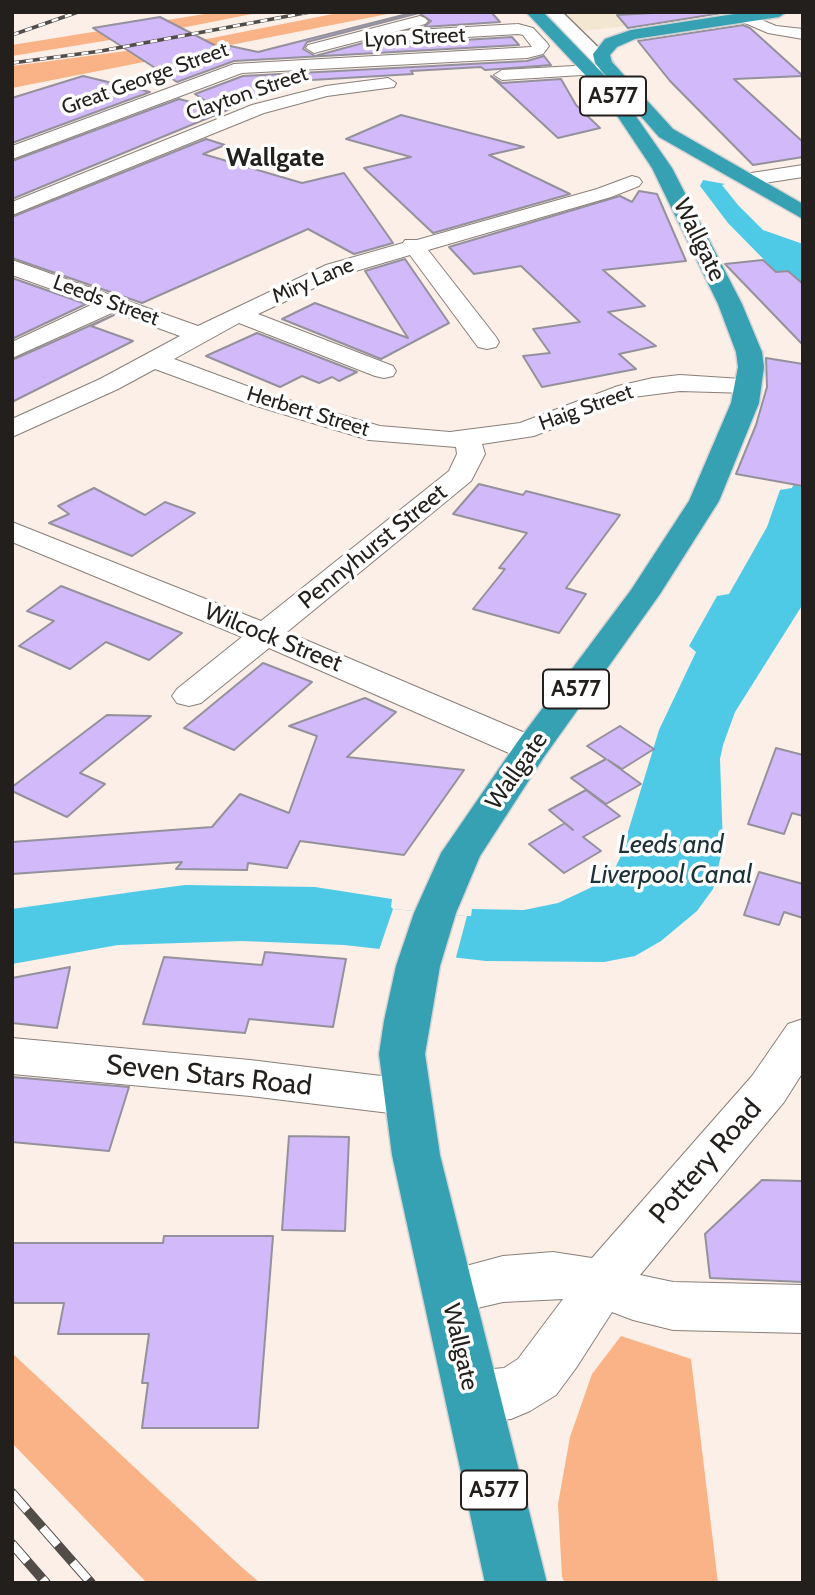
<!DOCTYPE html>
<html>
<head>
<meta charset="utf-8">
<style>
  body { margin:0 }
  #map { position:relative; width:815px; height:1595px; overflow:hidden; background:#fbefe8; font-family:Cabin,sans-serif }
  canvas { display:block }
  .frame { position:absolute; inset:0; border:14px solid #231f1c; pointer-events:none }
</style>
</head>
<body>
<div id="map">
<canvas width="815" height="1595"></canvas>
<div class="frame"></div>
</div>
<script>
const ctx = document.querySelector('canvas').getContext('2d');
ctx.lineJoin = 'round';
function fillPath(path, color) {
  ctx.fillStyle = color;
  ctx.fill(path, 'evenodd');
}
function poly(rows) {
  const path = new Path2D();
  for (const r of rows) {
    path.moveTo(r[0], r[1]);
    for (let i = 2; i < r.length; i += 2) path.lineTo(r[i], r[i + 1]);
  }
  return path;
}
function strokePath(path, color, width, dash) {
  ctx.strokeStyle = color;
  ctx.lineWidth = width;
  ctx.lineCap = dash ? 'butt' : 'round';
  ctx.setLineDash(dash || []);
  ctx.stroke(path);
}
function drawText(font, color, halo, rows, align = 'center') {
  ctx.font = font + ' Cabin,sans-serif';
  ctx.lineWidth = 7;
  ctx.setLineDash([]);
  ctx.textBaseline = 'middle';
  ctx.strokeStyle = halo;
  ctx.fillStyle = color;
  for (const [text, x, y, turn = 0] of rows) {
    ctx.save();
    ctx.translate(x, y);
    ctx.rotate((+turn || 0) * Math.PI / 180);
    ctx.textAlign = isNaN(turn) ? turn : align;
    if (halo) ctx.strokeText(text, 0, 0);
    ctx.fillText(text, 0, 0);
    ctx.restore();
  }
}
fillPath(poly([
  [564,12,665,12,681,20,583,31]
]), '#f3e7d2');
fillPath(poly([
  [217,12,262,12,171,30,12,56,12,45],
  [343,12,398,12,12,88,12,66,187,43],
  [621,1336,691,1359,718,1583,565,1583,562,1577,558,1504,570,1437,592,1374],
  [12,1353,237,1563,260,1583,147,1583,12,1443]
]), '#f9b386');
fillPath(poly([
  [703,180,725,184,722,185,738,205,763,230,803,244,803,290,784,280,728,223,700,186],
  [803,460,803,604,735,712,723,745,720,759,723,847,713,889,697,911,661,941,635,956,604,962,486,961,344,945,242,941,118,945,12,964,12,909,140,891,185,885,315,887,392,899,391,907,393,909,467,916,471,916,472,909,524,910,558,903,590,888,613,872,620,858,659,730,696,652,689,646,717,596,729,594,767,527,780,490,792,488]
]), '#4ecae6');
fillPath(poly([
  [393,909,467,916,455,961,378,953]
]), '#fbefe8');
const building = poly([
  [415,12,491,12,500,22,424,27,431,21,419,13,307,42,303,49,315,56,389,36,399,44,512,37,519,45,234,61,177,82,93,28,160,17,220,48,230,46,258,52,415,12],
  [671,12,728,12,628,28,617,15,671,12],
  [743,25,750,28,803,76,734,79,803,142,803,157,753,165,670,81,638,41,743,25],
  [544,56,551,65,485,70,481,67,411,71,413,74,261,83,259,97,12,199,12,161,179,99,218,109,195,94,243,76,527,61,544,56],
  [83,76,150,92,12,143,12,98,83,76],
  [491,76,502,83,561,79,576,105,600,128,558,138,491,76],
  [401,115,524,147,489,155,570,194,433,233,364,168,411,157,346,139,401,115],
  [206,139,225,145,203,154,302,183,344,173,393,243,354,254,308,229,142,303,12,258,12,217,206,139],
  [639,191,657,194,686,261,603,270,645,306,608,312,656,346,619,354,636,369,542,387,523,356,550,353,533,329,580,322,521,266,474,274,449,247,620,196,632,202,639,191],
  [405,259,449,323,381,359,282,319,315,303,408,338,365,271,405,259],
  [763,260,776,272,788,271,803,284,803,345,725,264,763,260],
  [12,278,86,304,12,339,12,278],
  [114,315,91,326,133,341,12,402,12,360,114,315],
  [257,333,357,372,339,381,332,377,319,383,302,376,280,387,206,356,257,333],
  [766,358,803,364,803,486,736,474,756,425,767,387,766,358],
  [479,484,523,495,526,491,620,515,566,588,586,594,559,633,473,609,505,569,499,568,527,533,453,514,479,484],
  [94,488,145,515,165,502,195,513,132,556,49,523,69,514,58,506,94,488],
  [61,586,182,633,149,660,106,642,70,669,19,646,54,621,27,611,61,586],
  [263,663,312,682,234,750,184,728,263,663],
  [365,698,396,712,347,757,464,770,404,855,300,841,287,868,248,863,247,870,176,869,182,862,12,874,12,842,212,827,240,794,289,813,317,736,289,726,365,698],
  [107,715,151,716,80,773,105,784,67,817,12,791,12,787,107,715],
  [620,726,654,749,622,769,608,760,641,784,606,804,571,778,606,759,587,746,620,726],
  [776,748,803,755,803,816,792,813,784,834,748,824,776,748],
  [586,790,620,816,583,837,601,851,564,873,529,844,565,823,573,830,549,810,586,790],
  [759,872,803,884,803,918,784,912,779,925,744,915,759,872],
  [265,952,346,959,333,1027,249,1019,245,1033,143,1024,164,957,262,965,265,952],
  [70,967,57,1028,12,1023,12,978,70,967],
  [12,1077,129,1087,109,1151,12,1142,12,1077],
  [289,1136,349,1137,345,1231,282,1230,289,1136],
  [762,1180,803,1181,803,1282,710,1278,705,1234,762,1180],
  [164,1236,273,1236,258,1428,142,1428,148,1383,142,1383,149,1334,58,1334,64,1303,12,1303,12,1243,163,1243,164,1236]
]);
fillPath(building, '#d2b9f9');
strokePath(building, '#95919c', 2);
const street = poly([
  [743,12,776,26,803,29,803,39,768,33,738,20,735,17,743,12],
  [420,16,425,18,428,21,425,24,314,53,306,48,308,45,420,16],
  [518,24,533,28,547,43,549,46,543,54,527,58,242,73,12,159,12,146,234,64,532,47,523,35,518,34,399,41,391,36,399,31,518,24],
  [592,65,598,66,600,70,598,74,502,80,494,75,502,70,592,65],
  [388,78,396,83,394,87,327,96,264,113,12,215,12,202,252,105,326,86,388,78],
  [803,165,803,177,745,186,735,180,745,174,803,165],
  [632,176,639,178,642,182,639,186,611,197,428,250,496,337,499,342,496,347,487,349,478,347,410,255,342,275,258,314,393,366,396,371,393,376,384,378,375,376,239,323,174,359,271,395,380,426,450,432,520,423,618,386,653,378,680,375,757,380,761,385,757,390,748,393,680,391,633,397,534,436,482,444,485,454,471,481,287,632,544,741,549,749,544,757,531,760,518,757,269,648,201,703,189,706,177,703,172,696,177,689,242,637,12,542,12,522,261,621,449,471,457,454,456,447,369,440,253,405,155,369,118,389,12,437,12,419,100,379,180,336,114,312,12,358,12,342,93,304,12,275,12,260,198,326,326,265,403,243,405,240,417,240,597,189,632,176],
  [803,1019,803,1072,784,1102,640,1275,673,1282,803,1285,803,1333,673,1330,633,1320,612,1312,576,1368,556,1395,530,1411,511,1419,472,1423,453,1415,445,1397,453,1379,472,1371,504,1368,518,1359,563,1299,503,1302,447,1315,429,1308,422,1292,429,1276,503,1256,553,1252,592,1258,752,1076,788,1024,803,1019],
  [12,1038,250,1060,406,1079,422,1084,429,1097,422,1110,406,1115,250,1096,12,1074,12,1038]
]);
const secondary = poly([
  [545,12,562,12,610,59,613,63,610,67,598,67,545,12]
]);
const highway = poly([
  [526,12,543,12,611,82,595,63,593,54,605,39,631,30,747,12,787,12,779,17,635,39,617,47,610,55,612,62,673,129,803,204,803,219,659,137,617,89,672,168,742,304,762,352,764,367,759,403,719,501,660,594,544,757,480,856,456,913,440,966,425,1054,440,1155,547,1583,485,1583,392,1155,379,1054,384,1021,396,966,414,913,441,853,518,741,631,590,689,501,731,403,738,367,736,352,718,304,652,168,602,93,526,12]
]);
strokePath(street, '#8a7f79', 2);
strokePath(secondary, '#8a7f79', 3);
strokePath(highway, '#d3d2d2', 3);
fillPath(street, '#fff');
fillPath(secondary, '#fff');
fillPath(highway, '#35a1b3');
const railFar1 = poly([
  [12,35,78,12],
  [12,63,101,51,310,12]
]);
const rail = poly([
  [12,1493,91,1583],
  [12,1544,46,1583]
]);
strokePath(railFar1, '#534d49', 3.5);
strokePath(rail, '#534d49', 10);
strokePath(railFar1, '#fff', 2.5, [7]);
strokePath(rail, '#fff', 8, [23]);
drawText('21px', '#231f1c', '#fff', [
  ["Lyon Street",415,38,-3],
  ["Great George Street",145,79,-20],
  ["Clayton Street",247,94,-19],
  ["Miry Lane",313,281,-23],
  ["Leeds Street",106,301,20],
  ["Haig Street",586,408,-20],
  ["Herbert Street",308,412,17]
]);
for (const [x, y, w] of [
  [613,96,66],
  [576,689,66],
  [494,1490,66]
]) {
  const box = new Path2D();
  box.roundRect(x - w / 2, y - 19.5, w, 39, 5);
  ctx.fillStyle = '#fff';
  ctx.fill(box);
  strokePath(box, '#231f1c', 2);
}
drawText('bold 23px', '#231f1c', null, [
  ["A577",613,96],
  ["A577",576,689],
  ["A577",494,1490]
]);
drawText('24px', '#231f1c', '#fff', [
  ["Wallgate",699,240,64],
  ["Pennyhurst Street",373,547,-39],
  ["Wilcock Street",273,638,22],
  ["Wallgate",517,771,-55],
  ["Wallgate",460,1347,77]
]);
drawText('bold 26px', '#231f1c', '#fff', [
  ["Wallgate",275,158]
]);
drawText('italic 26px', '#1c3237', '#fff', [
  ["Leeds and",671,845],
  ["Liverpool Canal",671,875]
]);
drawText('28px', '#231f1c', '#fff', [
  ["Seven Stars Road",209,1076,6],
  ["Pottery Road",706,1162,-49]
]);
</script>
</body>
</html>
